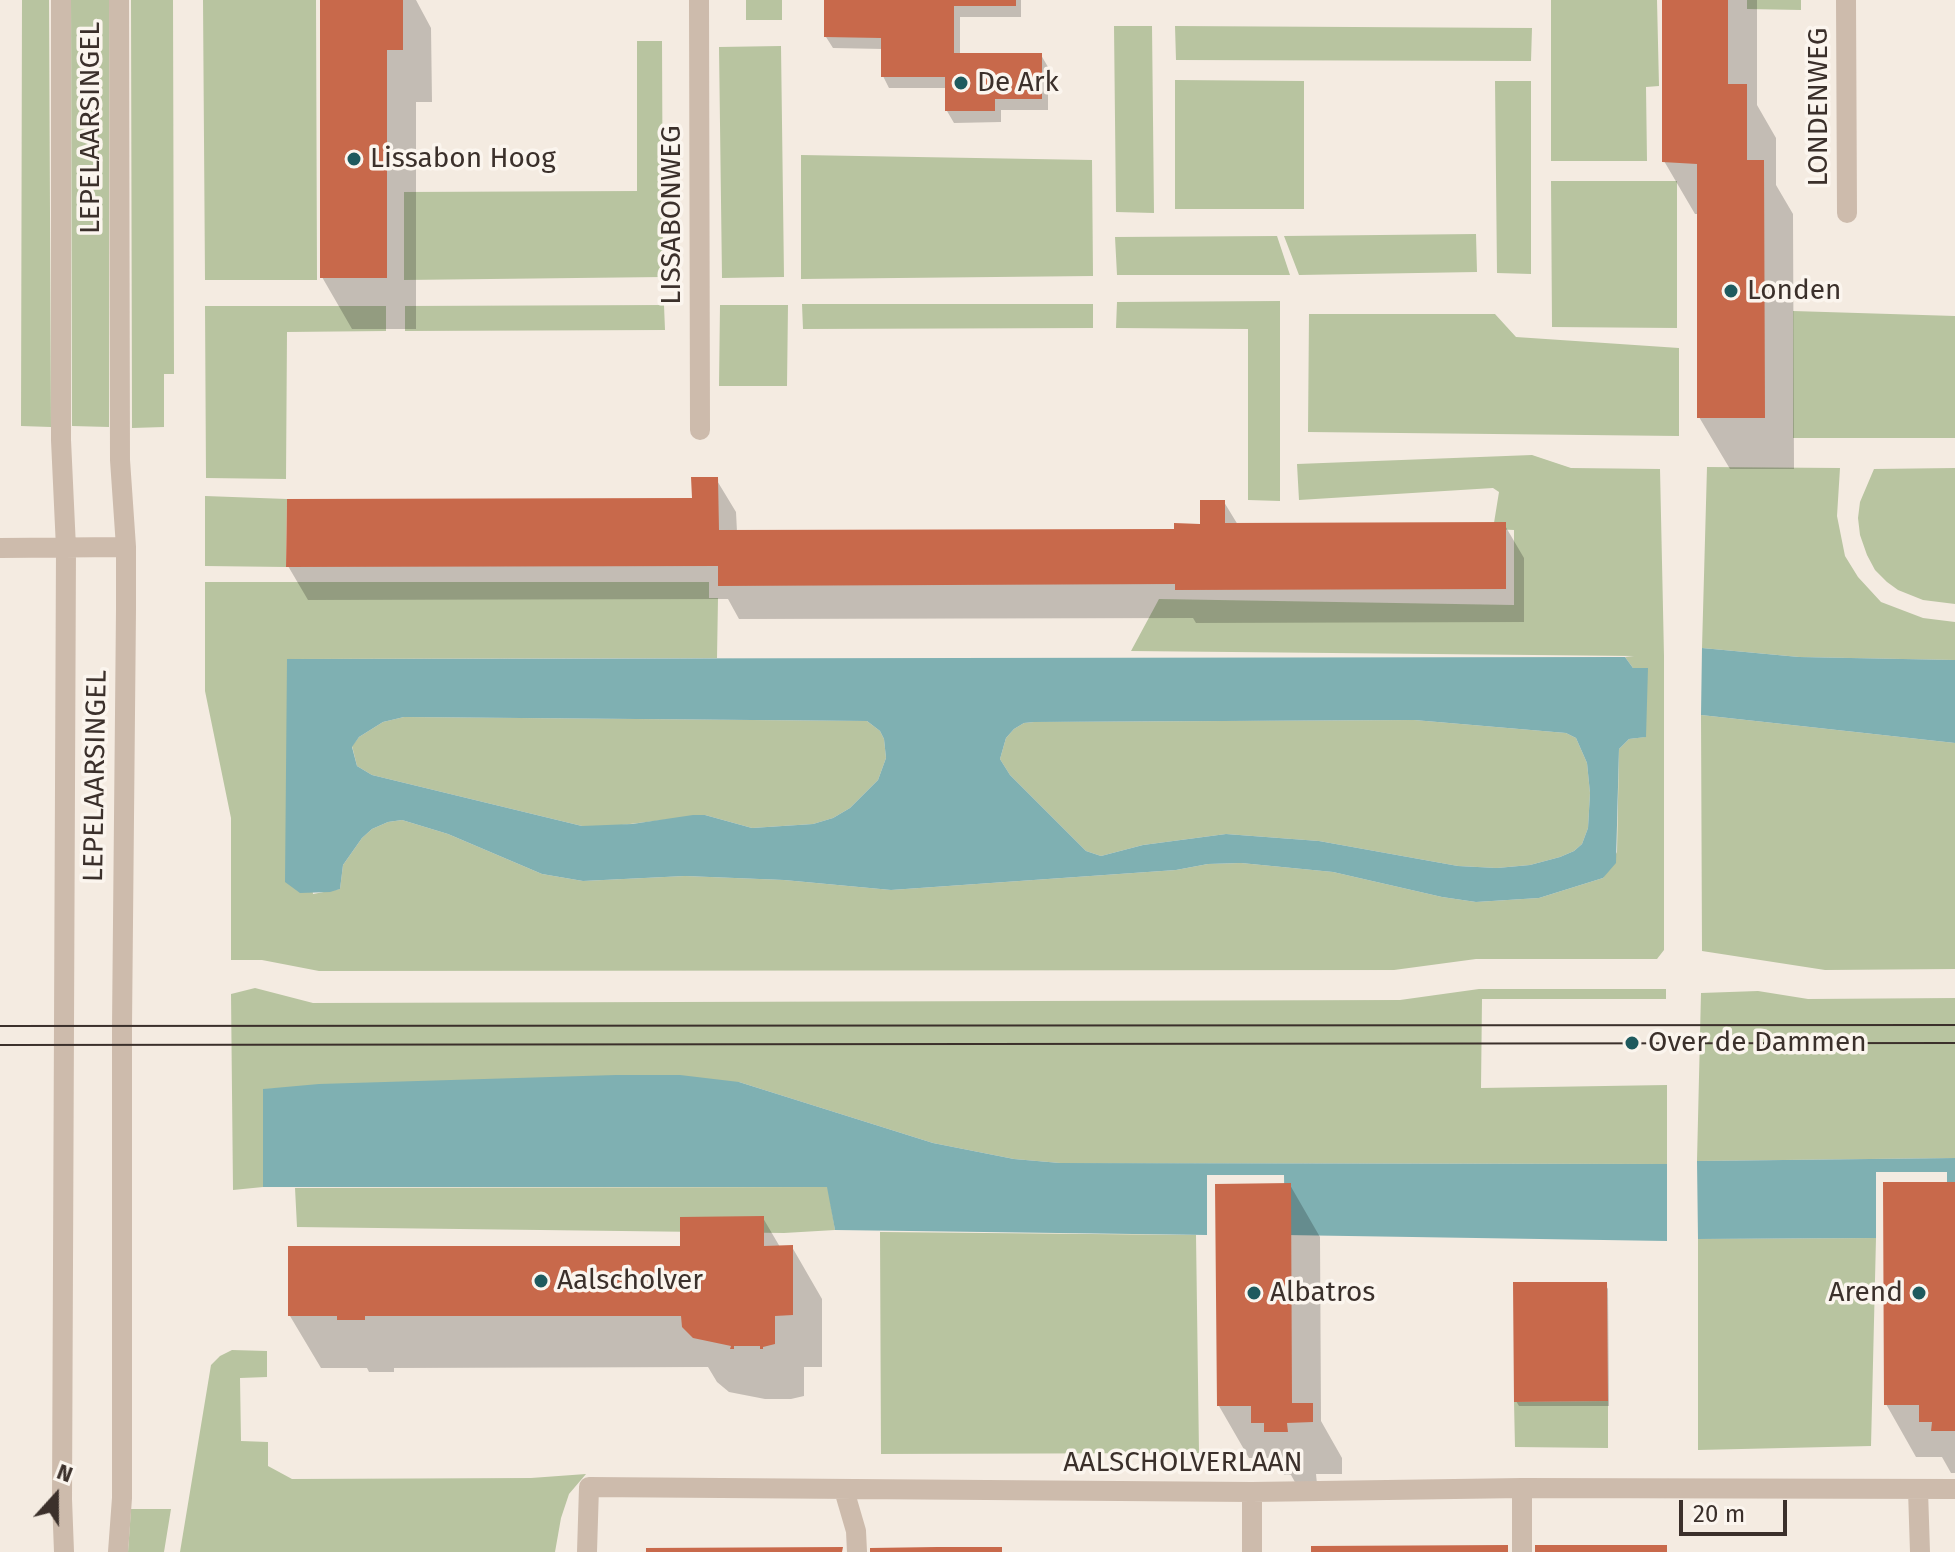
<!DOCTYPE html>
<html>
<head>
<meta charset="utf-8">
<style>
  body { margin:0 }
  #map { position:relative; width:1955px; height:1552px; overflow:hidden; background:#f4ebe1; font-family:"Fira Sans",sans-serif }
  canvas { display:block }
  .north { position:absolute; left:16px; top:1456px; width:80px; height:80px; -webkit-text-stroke:6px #fbf5ee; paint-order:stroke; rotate:21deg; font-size:22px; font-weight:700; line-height:32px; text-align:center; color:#3b302b }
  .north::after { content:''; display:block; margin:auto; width:28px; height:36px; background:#3b302b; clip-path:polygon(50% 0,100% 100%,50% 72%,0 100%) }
  .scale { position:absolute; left:1679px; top:1500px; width:108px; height:36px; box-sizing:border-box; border:4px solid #3b302b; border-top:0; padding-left:10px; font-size:24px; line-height:28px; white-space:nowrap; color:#3b302b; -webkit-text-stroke:6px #fbf5ee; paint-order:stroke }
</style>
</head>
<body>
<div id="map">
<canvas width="1955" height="1552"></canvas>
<div class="north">N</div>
<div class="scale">20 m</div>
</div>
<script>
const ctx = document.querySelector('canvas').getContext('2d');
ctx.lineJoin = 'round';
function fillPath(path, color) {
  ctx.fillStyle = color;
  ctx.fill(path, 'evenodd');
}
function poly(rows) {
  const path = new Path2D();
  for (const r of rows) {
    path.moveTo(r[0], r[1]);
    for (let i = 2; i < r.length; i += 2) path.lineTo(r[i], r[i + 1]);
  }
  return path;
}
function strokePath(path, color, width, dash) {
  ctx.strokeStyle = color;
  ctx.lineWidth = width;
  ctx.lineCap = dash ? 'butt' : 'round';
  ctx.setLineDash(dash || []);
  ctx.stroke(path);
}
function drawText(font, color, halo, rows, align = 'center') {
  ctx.font = font + ' "Fira Sans",sans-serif';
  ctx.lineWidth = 7;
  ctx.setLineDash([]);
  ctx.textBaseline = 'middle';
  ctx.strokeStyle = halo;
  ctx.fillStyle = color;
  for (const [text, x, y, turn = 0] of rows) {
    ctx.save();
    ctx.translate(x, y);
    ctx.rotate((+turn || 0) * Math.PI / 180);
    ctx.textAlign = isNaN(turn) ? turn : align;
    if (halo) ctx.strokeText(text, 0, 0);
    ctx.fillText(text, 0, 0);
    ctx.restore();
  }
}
fillPath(poly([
  [22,0,49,0,51,427,21,426],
  [71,0,109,0,109,427,72,426],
  [131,0,173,0,174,374,164,374,164,427,132,428],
  [203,0,316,0,317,280,205,280],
  [746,0,782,0,782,20,746,20],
  [1551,0,1657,0,1659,86,1646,87,1647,161,1551,161],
  [1747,0,1801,0,1801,10,1747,9],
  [1114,26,1152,26,1154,213,1116,212],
  [1175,26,1532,28,1531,61,1176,60],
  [637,41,662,41,663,277,404,280,404,192,637,191],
  [781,46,784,277,722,278,719,47],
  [1175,80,1304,81,1304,209,1175,209],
  [1495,81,1531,81,1531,274,1497,273],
  [801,155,1092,160,1093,276,801,279],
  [1551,181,1677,181,1677,328,1552,327],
  [1476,234,1477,272,1299,275,1284,236],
  [1277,236,1290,275,1117,275,1115,237],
  [1280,301,1280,501,1248,500,1248,329,1116,328,1117,302],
  [802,304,1093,304,1093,328,803,329],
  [664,305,665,330,405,331,405,306],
  [720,305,788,305,787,386,719,386],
  [205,306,386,306,386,331,287,332,286,479,206,478],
  [1793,311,1955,316,1955,438,1793,438],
  [1309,314,1495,314,1516,337,1679,348,1679,436,1308,432],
  [1532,455,1571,468,1660,469,1664,656,1664,950,1657,959,1476,959,1394,970,319,971,262,960,231,960,231,818,205,691,205,582,709,582,709,598,718,598,717,658,287,659,313,894,340,889,343,865,362,838,372,829,388,822,402,820,448,834,542,874,583,881,685,876,784,880,891,890,1176,870,1208,864,1241,863,1333,872,1442,897,1476,902,1539,898,1603,878,1617,852,1619,749,1629,739,1645,737,1647,668,1633,668,1625,657,1634,656,1131,651,1159,599,1514,605,1514,530,1493,529,1499,492,1493,488,1299,500,1297,464],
  [1707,467,1840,468,1837,516,1845,556,1858,577,1881,602,1923,618,1955,622,1955,660,1799,657,1702,648],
  [1955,468,1955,604,1923,600,1898,590,1887,582,1875,570,1867,555,1860,535,1858,518,1860,502,1874,469],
  [205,496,287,499,286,567,205,566],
  [1701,715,1955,743,1955,969,1825,970,1702,951],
  [404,717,867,721,880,731,884,739,886,758,878,780,850,808,833,818,813,824,752,828,705,815,605,827,582,826,372,775,357,766,352,746,359,737,383,722],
  [1414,720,1566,733,1576,738,1587,763,1590,793,1588,828,1582,844,1574,851,1560,857,1530,865,1497,868,1458,866,1319,841,1226,834,1143,845,1101,856,1086,851,1010,775,1000,759,1006,738,1014,729,1024,723,1034,722],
  [255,988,313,1003,1400,1000,1479,989,1666,989,1666,999,1482,999,1481,1088,1667,1085,1667,1164,1060,1163,1014,1159,933,1143,739,1082,264,1089,263,1187,233,1190,231,994],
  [1758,991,1808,999,1955,998,1955,1158,1697,1161,1701,993],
  [828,1187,835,1230,784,1233,297,1227,295,1188],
  [880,1232,1196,1235,1199,1453,881,1454],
  [1876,1238,1871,1446,1698,1450,1698,1239],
  [232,1350,267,1351,267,1377,240,1378,241,1441,268,1442,268,1466,292,1479,531,1478,586,1474,569,1494,561,1518,555,1552,180,1552,211,1365,220,1356],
  [1608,1401,1608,1448,1515,1447,1514,1402],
  [131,1509,171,1509,164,1552,128,1552]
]), '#b8c4a0');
fillPath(poly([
  [1702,648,1799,657,1955,660,1955,743,1701,715],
  [1625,657,1633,668,1648,668,1646,737,1629,739,1619,749,1616,863,1603,878,1539,898,1476,902,1442,897,1333,872,1241,863,1208,864,1176,870,891,890,784,880,685,876,583,881,542,874,448,834,402,820,388,822,372,829,362,838,343,865,340,889,330,892,300,893,285,882,287,659],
  [404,717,867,721,880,731,884,739,886,758,878,780,850,808,833,818,813,824,752,828,705,815,693,815,632,824,582,826,372,775,357,766,352,747,359,737,383,722],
  [1414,720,1566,733,1576,738,1587,763,1590,793,1588,828,1582,844,1574,851,1560,857,1530,865,1497,868,1458,866,1319,841,1226,834,1143,845,1101,856,1086,851,1010,775,1000,759,1006,738,1014,729,1024,723,1034,722],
  [616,1075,680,1075,739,1082,933,1143,1014,1159,1060,1163,1667,1164,1667,1241,1285,1235,1284,1175,1207,1175,1207,1235,835,1230,827,1187,263,1187,263,1089,319,1084],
  [1955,1158,1955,1237,1947,1237,1947,1172,1876,1172,1876,1238,1698,1239,1697,1161]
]), '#7fb0b2');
fillPath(poly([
  [322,0,416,0,431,28,432,102,416,102,416,329,352,329,322,277],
  [826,0,1021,0,1021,17,960,17,960,55,1041,55,1048,67,1048,110,1001,110,1001,122,954,123,947,111,947,88,889,88,883,76,883,49,833,48,826,37],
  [1664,0,1757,0,1757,105,1776,138,1776,185,1793,214,1794,469,1730,469,1699,417,1699,214,1695,214,1664,161],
  [716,479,736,512,737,532,1176,531,1202,526,1224,502,1238,525,1504,524,1524,558,1524,622,1196,623,1193,618,739,619,728,599,308,600,288,566,694,500],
  [1955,1184,1955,1473,1951,1473,1942,1457,1916,1457,1886,1404],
  [1290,1185,1320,1237,1321,1421,1342,1458,1342,1474,1316,1474,1317,1484,1296,1484,1291,1475,1284,1475,1274,1458,1249,1458,1219,1406],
  [763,1218,780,1247,792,1247,822,1299,822,1367,804,1367,804,1396,791,1399,765,1399,729,1392,717,1382,708,1367,394,1368,394,1372,369,1372,367,1368,321,1368,290,1316,682,1248],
  [1605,1284,1608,1289,1609,1406,1519,1406,1516,1401]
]), '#0003');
fillPath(poly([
  [320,0,403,0,403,50,387,50,387,278,320,278],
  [824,0,1016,0,1016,6,954,6,954,53,1042,53,1042,99,995,99,995,111,945,111,945,77,881,77,881,38,824,37],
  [1662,0,1728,0,1728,84,1747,84,1747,160,1764,160,1765,418,1697,418,1697,164,1662,162],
  [691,477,718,477,719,530,1174,529,1174,523,1200,524,1200,500,1225,500,1225,523,1506,522,1506,589,1175,590,1175,584,718,586,718,566,286,567,287,499,692,498],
  [1883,1182,1955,1182,1955,1431,1931,1431,1932,1422,1919,1422,1919,1405,1884,1405],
  [1291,1183,1292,1403,1313,1403,1313,1422,1287,1423,1288,1432,1264,1432,1264,1423,1251,1423,1251,1406,1217,1406,1215,1184],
  [764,1216,764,1246,793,1245,793,1315,775,1316,775,1344,763,1347,763,1349,760,1349,760,1346,734,1346,734,1349,730,1349,731,1346,693,1338,682,1327,681,1316,365,1316,365,1320,337,1320,337,1316,288,1316,288,1246,680,1246,680,1217],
  [1513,1282,1607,1282,1608,1401,1514,1402],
  [1508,1545,1508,1552,1311,1552,1311,1546],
  [1535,1545,1667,1545,1667,1552,1535,1552],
  [843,1547,842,1552,646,1552,646,1548],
  [937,1547,1002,1547,1002,1552,870,1552,870,1548]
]), '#c8694b');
strokePath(poly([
  [61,0,61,440,66,548,62,1499,64,1552],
  [699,0,700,430],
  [1846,0,1847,213],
  [0,548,126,547],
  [1522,1488,1522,1552],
  [844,1490,856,1531,857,1552],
  [1918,1490,1920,1552],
  [118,1552,122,1498,122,1026,126,609,126,547,120,460,119,0],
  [587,1552,589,1487,1252,1492,1522,1488,1955,1489],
  [1252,1552,1252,1492]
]), '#cdbbac', 20);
strokePath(poly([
  [0,1026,1955,1025],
  [0,1045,1955,1043]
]), '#3b302b', 2);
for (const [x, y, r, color] of [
  [961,83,8,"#1f5a5e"],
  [354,159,8,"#1f5a5e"],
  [1731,291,8,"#1f5a5e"],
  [1632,1043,8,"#1f5a5e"],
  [541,1281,8,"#1f5a5e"],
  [1254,1293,8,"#1f5a5e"],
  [1919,1293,8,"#1f5a5e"]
]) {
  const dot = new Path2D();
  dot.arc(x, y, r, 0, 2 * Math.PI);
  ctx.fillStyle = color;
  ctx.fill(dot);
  strokePath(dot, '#fbf5ee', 3);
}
drawText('28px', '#3b302b', '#fbf5ee', [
  ["De Ark",977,83],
  ["Lissabon Hoog",370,159],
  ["Londen",1747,291],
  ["Over de Dammen",1648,1043],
  ["Aalscholver",557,1281],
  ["Albatros",1270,1293],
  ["Arend",1903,1293,"right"]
], 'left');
drawText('28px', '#3b302b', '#fbf5ee', [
  ["LONDENWEG",1819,107,-90],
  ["LEPELAARSINGEL",91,128,-90],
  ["LISSABONWEG",672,215,-90],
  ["LEPELAARSINGEL",96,776,-89],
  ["AALSCHOLVERLAAN",1183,1463]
]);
</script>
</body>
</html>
